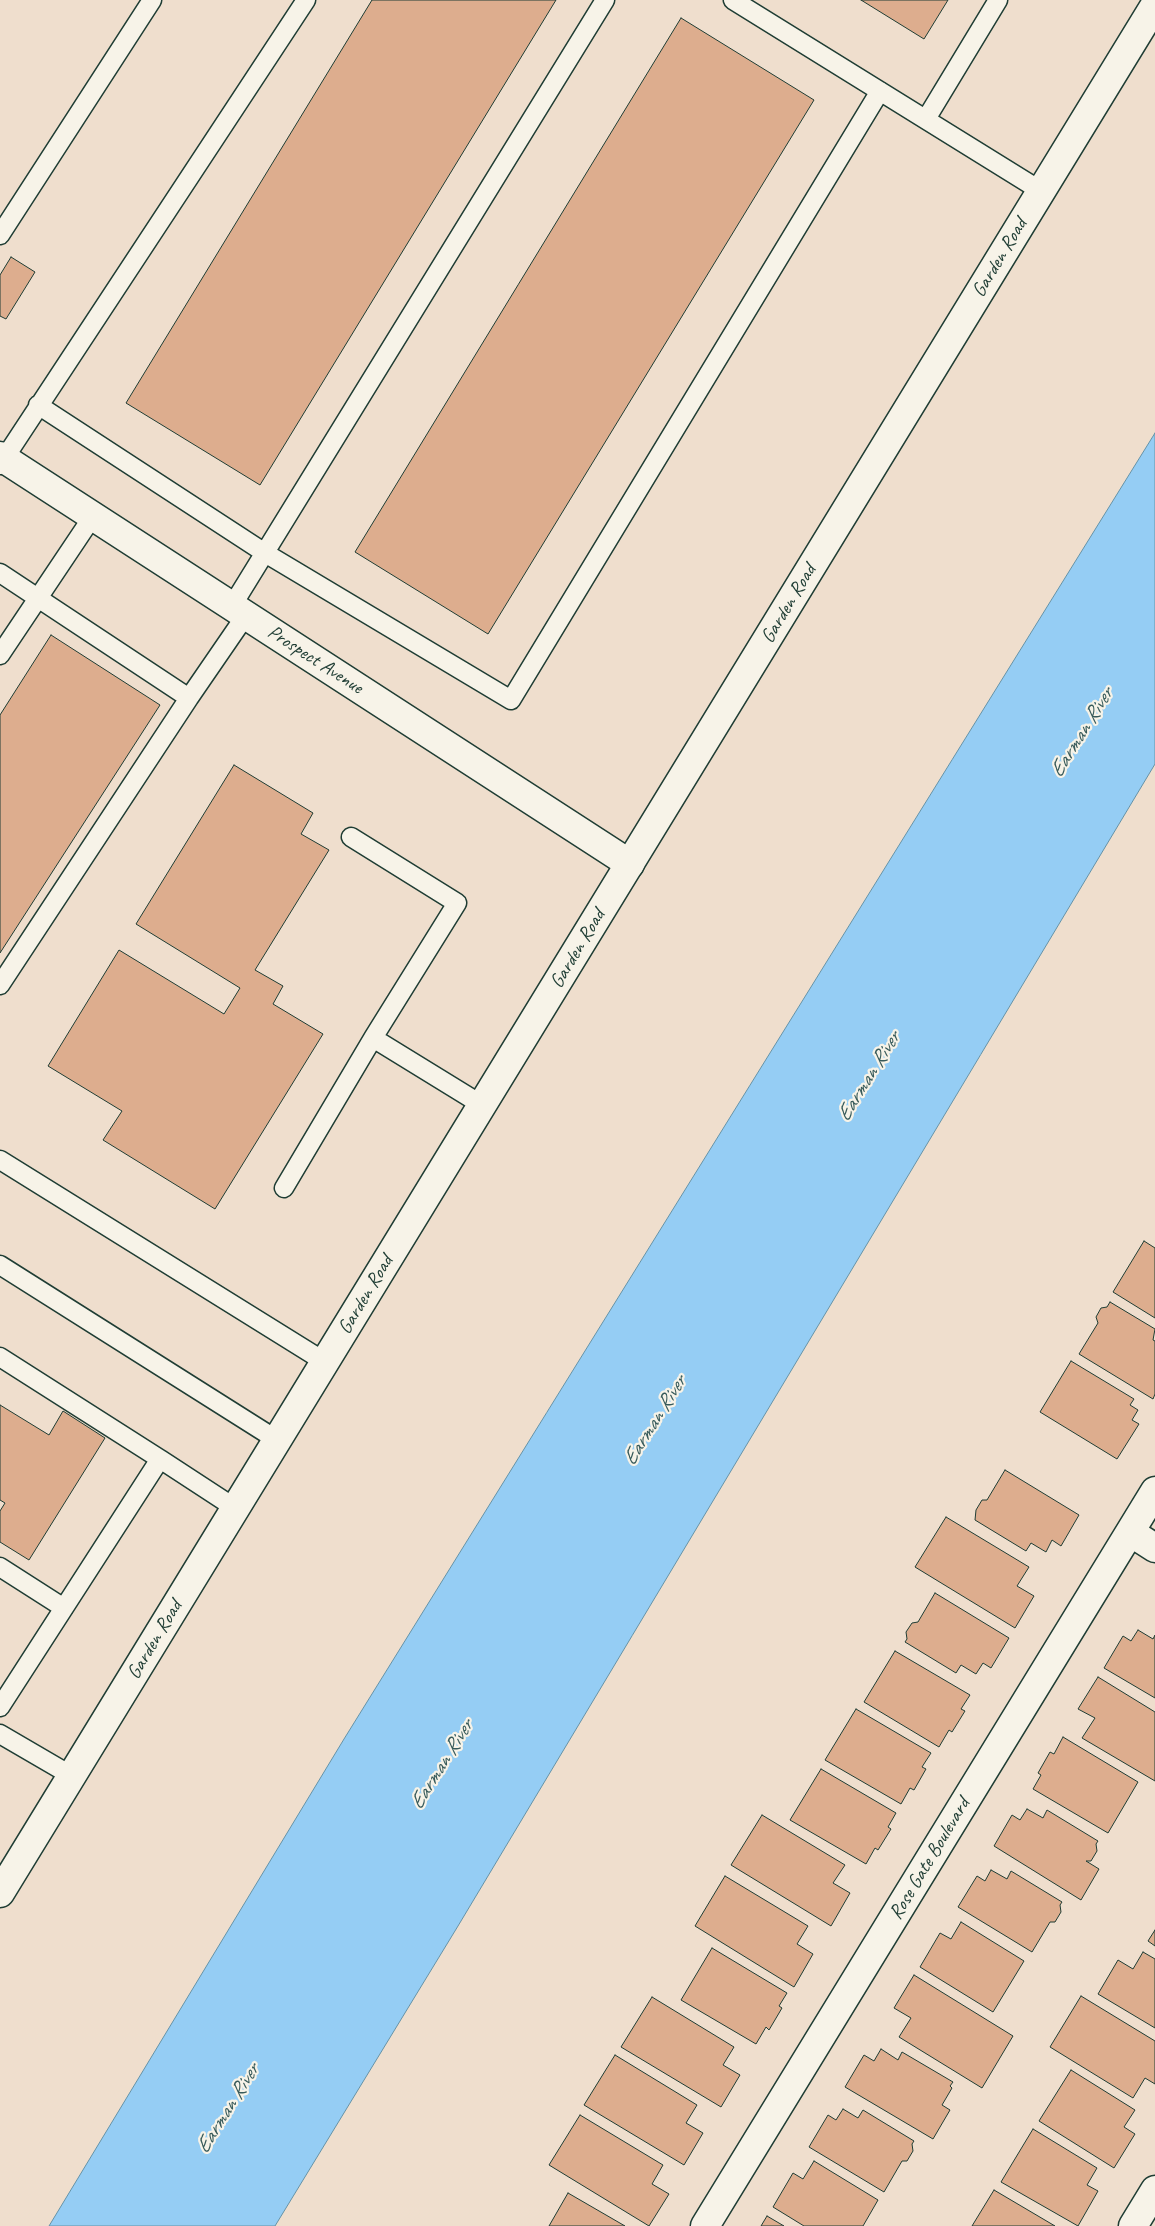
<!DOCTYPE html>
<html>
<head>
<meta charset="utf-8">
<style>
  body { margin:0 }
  canvas { display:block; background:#efdecd }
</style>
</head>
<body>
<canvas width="1155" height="2226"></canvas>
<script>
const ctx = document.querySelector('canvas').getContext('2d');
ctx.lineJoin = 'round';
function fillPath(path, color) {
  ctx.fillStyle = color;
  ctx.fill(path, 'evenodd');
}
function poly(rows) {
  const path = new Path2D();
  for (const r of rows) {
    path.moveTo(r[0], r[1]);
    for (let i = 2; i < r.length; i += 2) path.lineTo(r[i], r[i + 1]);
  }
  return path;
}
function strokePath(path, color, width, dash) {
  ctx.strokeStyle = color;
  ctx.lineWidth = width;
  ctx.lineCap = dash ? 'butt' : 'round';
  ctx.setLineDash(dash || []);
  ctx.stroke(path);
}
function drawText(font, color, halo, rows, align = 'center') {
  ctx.font = font + ' Caveat,sans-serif';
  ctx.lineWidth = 4.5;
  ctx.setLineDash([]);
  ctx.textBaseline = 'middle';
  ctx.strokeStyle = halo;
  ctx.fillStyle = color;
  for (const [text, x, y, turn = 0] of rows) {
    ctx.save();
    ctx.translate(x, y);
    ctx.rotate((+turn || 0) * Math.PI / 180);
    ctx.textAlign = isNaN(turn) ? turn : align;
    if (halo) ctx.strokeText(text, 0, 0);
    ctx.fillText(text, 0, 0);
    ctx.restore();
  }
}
const water = poly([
  [1155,433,1155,764,458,1926,275,2226,49,2226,344,1739,1155,433]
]);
fillPath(water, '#95cdf4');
strokePath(water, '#6693a7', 1);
const building = poly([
  [372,0,556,0,260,485,126,403,372,0],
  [861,0,948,0,924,39,861,0],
  [681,18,814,100,488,634,355,552,681,18],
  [11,257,35,272,6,319,0,316,0,275,11,257],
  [51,635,160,705,0,953,0,715,51,635],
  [234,765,313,813,301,834,329,850,255,970,283,986,273,1004,323,1034,215,1209,103,1140,122,1111,48,1066,119,950,224,1014,240,988,136,924,234,765],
  [1144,1241,1155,1248,1155,1318,1113,1292,1144,1241],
  [1110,1302,1155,1329,1153,1340,1155,1341,1155,1394,1153,1399,1079,1354,1098,1323,1096,1317,1101,1308,1107,1307,1110,1302],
  [1071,1361,1134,1399,1130,1405,1138,1410,1132,1420,1139,1424,1117,1459,1040,1412,1071,1361],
  [0,1405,49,1435,63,1411,105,1438,29,1560,0,1542,0,1511,5,1503,0,1500,0,1405],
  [1005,1470,1079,1515,1061,1546,1052,1540,1046,1552,1031,1543,1026,1551,975,1520,976,1510,982,1500,987,1500,1005,1470],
  [946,1517,1029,1567,1017,1586,1034,1596,1015,1628,915,1567,946,1517],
  [935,1593,1009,1638,991,1668,983,1663,976,1674,961,1665,956,1673,905,1642,907,1639,906,1632,912,1623,918,1622,935,1593],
  [1138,1630,1153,1639,1155,1635,1155,1698,1104,1668,1123,1636,1131,1641,1138,1630],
  [895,1651,970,1695,961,1709,965,1711,952,1732,949,1730,939,1747,864,1702,895,1651],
  [1098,1677,1155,1712,1155,1781,1082,1738,1095,1718,1078,1709,1098,1677],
  [856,1709,931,1753,922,1767,926,1769,914,1790,910,1788,901,1804,825,1760,856,1709],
  [1063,1737,1138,1782,1108,1833,1033,1789,1041,1775,1038,1773,1050,1752,1054,1754,1063,1737],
  [821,1769,896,1813,888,1827,891,1829,878,1850,875,1848,866,1864,790,1820,821,1769],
  [1027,1809,1043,1818,1047,1810,1098,1841,1096,1844,1097,1851,1091,1861,1086,1861,1099,1869,1081,1900,994,1846,1012,1815,1020,1820,1027,1809],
  [762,1815,845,1865,833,1883,850,1893,831,1926,731,1865,762,1815],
  [991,1870,1007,1879,1011,1871,1062,1902,1060,1905,1061,1912,1055,1922,1050,1922,1032,1952,958,1907,977,1876,985,1881,991,1870],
  [725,1876,808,1926,797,1944,813,1954,794,1987,695,1926,725,1876],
  [961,1922,1024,1961,993,2012,920,1967,940,1933,951,1939,961,1922],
  [1155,1930,1155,1946,1148,1941,1155,1930],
  [712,1948,787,1993,779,2006,782,2008,769,2030,766,2027,756,2044,681,2000,712,1948],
  [1143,1952,1155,1959,1155,2028,1098,1994,1118,1960,1133,1969,1143,1952],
  [914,1975,1013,2036,982,2088,899,2037,911,2018,894,2008,914,1975],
  [1081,1996,1155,2041,1155,2084,1145,2078,1133,2098,1050,2047,1081,1996],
  [652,1997,734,2047,723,2065,740,2075,721,2107,621,2047,652,1997],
  [881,2049,898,2060,902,2052,953,2082,950,2086,952,2088,942,2105,950,2110,933,2139,845,2087,864,2055,874,2061,881,2049],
  [615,2055,697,2105,686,2123,703,2133,684,2165,584,2105,615,2055],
  [1071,2070,1135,2110,1124,2127,1135,2134,1114,2168,1039,2121,1071,2070],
  [843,2109,858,2118,863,2110,914,2141,912,2144,913,2151,907,2161,902,2161,884,2192,809,2147,828,2115,836,2120,843,2109],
  [580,2115,663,2165,652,2184,669,2194,649,2226,549,2165,580,2115],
  [1033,2129,1097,2168,1087,2185,1098,2191,1078,2226,1001,2182,1033,2129],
  [814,2161,878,2200,863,2226,804,2226,773,2207,793,2173,803,2179,814,2161],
  [994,2190,1055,2226,972,2226,994,2190],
  [568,2193,625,2226,549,2226,568,2193],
  [767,2216,784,2226,761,2226,767,2216]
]);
fillPath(building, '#ddad8e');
strokePath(building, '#1f3d34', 1);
const lane = poly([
  [733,0,1041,191],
  [926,119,998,0],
  [0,235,152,0],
  [38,405,265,553,511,700,880,91],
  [0,465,306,0],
  [0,573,189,698,246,615],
  [232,606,605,0],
  [0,655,93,516],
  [351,837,457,903,373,1038,482,1105],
  [0,985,189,698],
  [0,1160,325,1362],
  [284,1188,373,1038],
  [0,1265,277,1440],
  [0,1357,160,1459],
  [0,1567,64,1608],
  [0,1707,160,1459,235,1508],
  [0,1734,72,1776]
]);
const street = poly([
  [0,456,630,864],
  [1130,1532,1155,1548],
  [705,2226,1155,1491],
  [1133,2226,1155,2190]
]);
const secondary = poly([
  [0,1893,1155,5]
]);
strokePath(lane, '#1f3d34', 21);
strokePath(street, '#1f3d34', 31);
strokePath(secondary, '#1f3d34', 31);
strokePath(lane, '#f7f3e8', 18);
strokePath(street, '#f7f3e8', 28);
strokePath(secondary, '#f7f3e8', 28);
drawText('20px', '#1f3d34', '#f7f3e8', [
  ["Garden Road",1000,258,-59],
  ["Garden Road",789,604,-59],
  ["Prospect Avenue",315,660,33],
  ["Garden Road",578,949,-59],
  ["Garden Road",366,1295,-59],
  ["Garden Road",155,1640,-59],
  ["Rose Gate Boulevard",930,1859,-59]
]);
drawText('italic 21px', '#375a5a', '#f7f3e8', [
  ["Earman River",1082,733,-58],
  ["Earman River",869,1077,-58],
  ["Earman River",655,1421,-58],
  ["Earman River",442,1765,-58],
  ["Earman River",228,2109,-58]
]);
</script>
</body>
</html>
